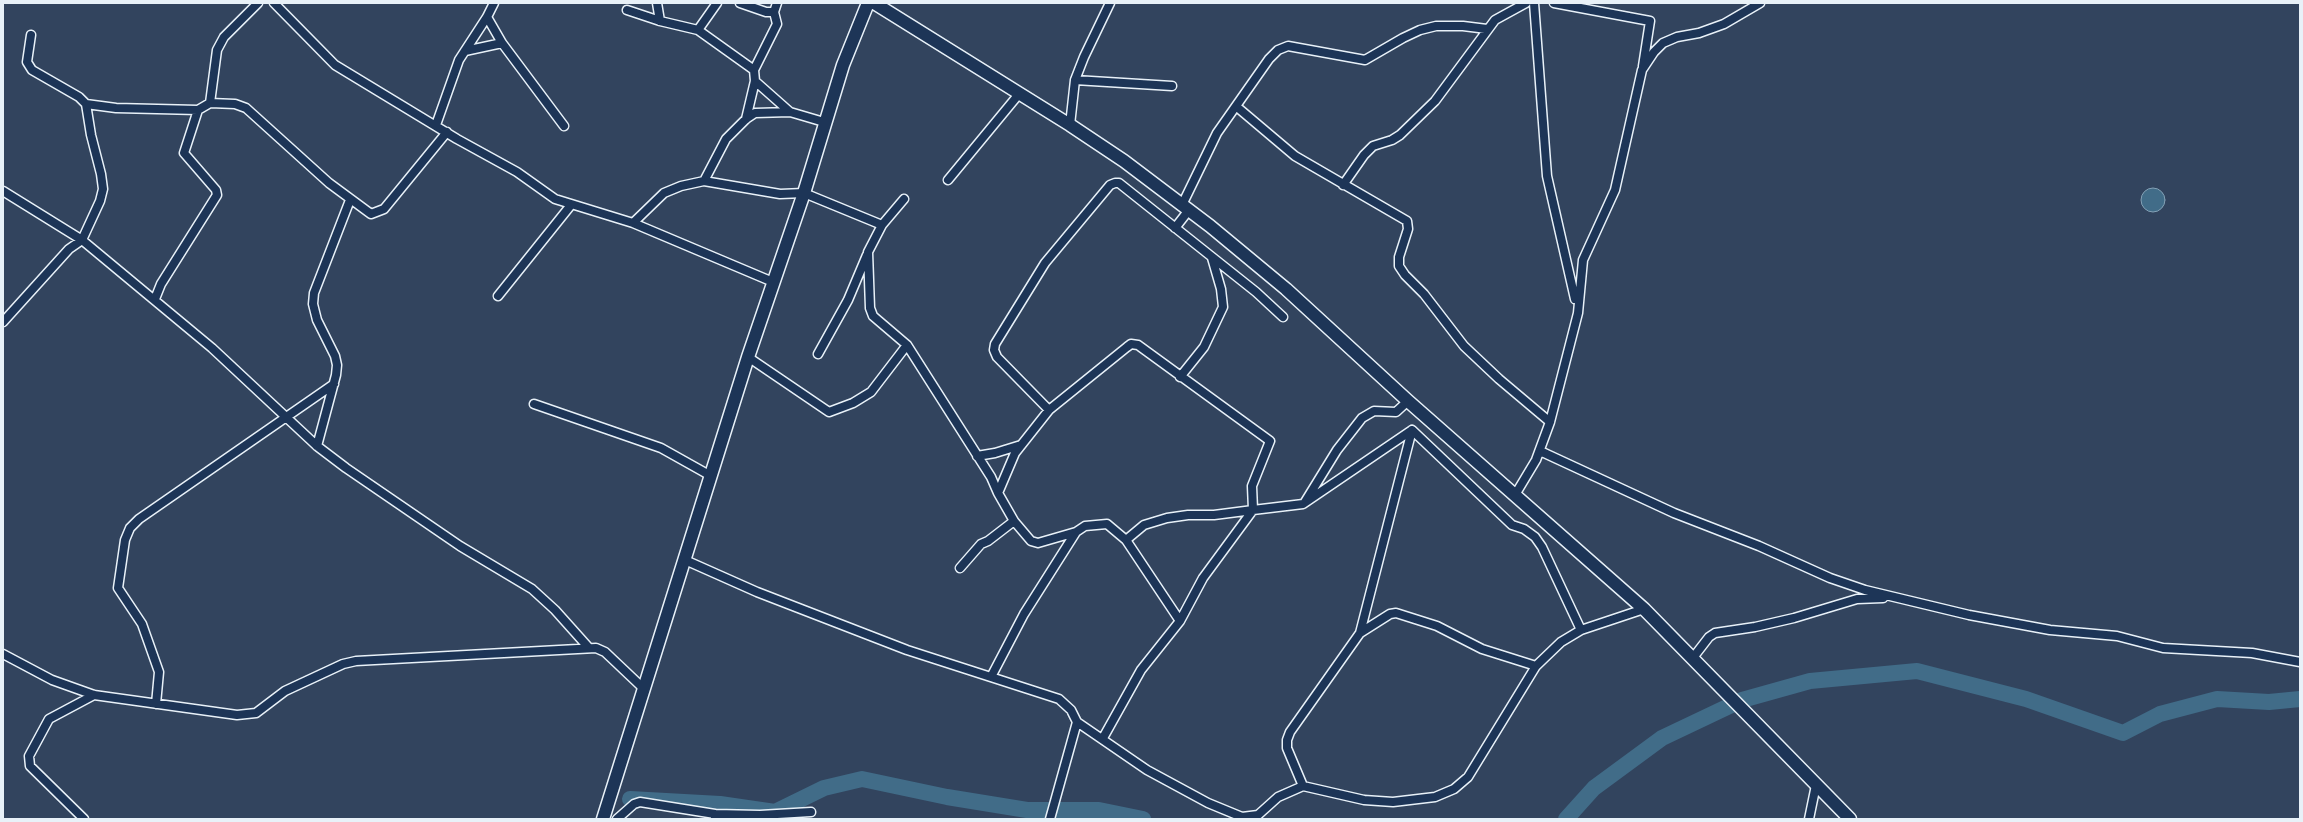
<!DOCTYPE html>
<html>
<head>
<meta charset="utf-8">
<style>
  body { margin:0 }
  #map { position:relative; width:2303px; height:822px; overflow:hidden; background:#32445e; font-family:Kalam,sans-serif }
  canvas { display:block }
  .frame { position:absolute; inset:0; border:4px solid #e8f1f8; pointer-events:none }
</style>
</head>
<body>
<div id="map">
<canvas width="2303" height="822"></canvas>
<div class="frame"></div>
</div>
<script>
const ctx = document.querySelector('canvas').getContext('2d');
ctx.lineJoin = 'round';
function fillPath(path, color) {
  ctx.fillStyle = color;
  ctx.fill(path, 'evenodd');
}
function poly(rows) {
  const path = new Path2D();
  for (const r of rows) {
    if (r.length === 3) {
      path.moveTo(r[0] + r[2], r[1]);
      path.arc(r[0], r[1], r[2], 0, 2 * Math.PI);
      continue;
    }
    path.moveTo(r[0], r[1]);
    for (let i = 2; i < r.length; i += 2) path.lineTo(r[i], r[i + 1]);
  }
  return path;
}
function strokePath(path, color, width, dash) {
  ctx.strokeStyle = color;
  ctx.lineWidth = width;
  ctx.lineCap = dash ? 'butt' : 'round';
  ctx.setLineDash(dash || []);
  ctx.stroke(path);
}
const water = poly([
  [2153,200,12]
]);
fillPath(water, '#416c88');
strokePath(water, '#84a1b5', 1);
strokePath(poly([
  [630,799,720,804,775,812,824,788,862,779,947,797,1027,810,1099,810,1143,819],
  [1566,819,1594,788,1662,738,1742,700,1810,681,1917,671,2026,699,2123,733,2160,714,2217,699,2269,702,2300,699]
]), '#416c88', 16);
const street = poly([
  [274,3,335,65,457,139,517,172,555,199,633,223,773,282],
  [657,3,660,21],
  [740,3,766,12,774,12,777,3],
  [1534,3,1547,176,1575,299],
  [1554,3,1650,21,1643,66],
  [627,10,660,21,698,30,754,70],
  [487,17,502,43,564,126],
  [698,30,717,3],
  [31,35,27,62,32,70,79,97,86,104,116,108,198,110,210,103,235,104,246,108,329,183,371,214,384,209,447,132],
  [465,51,502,43],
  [1075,80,1172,86],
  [755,81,790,112,824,122],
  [210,103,217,50,224,37,258,3],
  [1237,107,1295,156,1407,221,1408,229,1399,257,1399,266,1405,275,1424,294,1464,346,1499,379,1550,422],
  [746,119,755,81,754,70,777,24,774,12],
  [436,125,459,60,487,17,494,3],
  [1070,125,1075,80,1084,57,1110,3],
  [948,180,1019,94],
  [704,181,726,139,746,119,755,113,790,112],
  [1343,185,1364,155,1373,146,1392,140,1400,135,1435,101,1495,20,1526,3],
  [3,191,82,240,212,348,317,446,346,468,460,546,532,589,555,610,589,648],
  [1182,205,1217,133,1269,59,1278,50,1288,46,1365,60,1403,38,1420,30,1436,26,1463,26,1487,29],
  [633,223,664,193,681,186,704,181,780,194,804,193,882,225,904,199],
  [882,225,868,252,870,308,873,316,907,345,991,477,998,493],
  [1175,228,1189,210],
  [498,296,571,205],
  [155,299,161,284,217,195,216,190,184,153,198,110],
  [3,322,69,249,82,240,100,201,103,189,101,174,91,135,86,104],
  [818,354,848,300,867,255],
  [748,357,829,412,853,403,871,392,907,345],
  [1180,377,1204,347,1223,307,1221,289,1212,258],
  [534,404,661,448,711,476],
  [1049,410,997,357,994,350,995,344,1045,263,1110,185,1115,183,1119,183,1256,292,1283,317],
  [317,446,336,375,337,365,335,356,317,320,313,304,314,293,350,200],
  [1540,451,1674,513,1759,546,1830,578,1865,590,1969,615,2050,630,2117,636,2163,648,2252,653,2300,662],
  [977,456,995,453,1021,445],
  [1515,495,1536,460,1550,422,1578,313,1583,260,1615,190,1642,70,1654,52,1663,43,1677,37,1699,33,1724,24,1760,3],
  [1305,502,1337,450,1362,418,1374,411,1396,412,1408,401],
  [1076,532,1038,543,1031,541,1014,521,998,493,1015,453,1049,410,1127,347,1131,344,1138,345,1270,441,1252,486,1253,510,1303,504,1412,430,1512,525,1524,529,1535,537,1542,547,1581,630],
  [1126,540,1144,525,1167,518,1188,515,1214,515,1253,510,1203,578,1180,621],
  [685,560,757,592,907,650,1059,699,1071,710,1077,722,1147,770,1208,803,1242,817,1258,815,1278,797,1303,786,1364,800,1393,802,1435,797,1454,789,1468,777,1536,666,1561,642,1581,630,1644,609],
  [960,568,981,544,988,541,1014,521],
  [1360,633,1412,430],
  [3,654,52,680,94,695,237,715,256,713,285,691,343,664,356,661,596,648,605,652,643,688],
  [1692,659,1709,637,1715,633,1755,627,1794,618,1857,599,1883,598],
  [991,677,1024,614,1076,532,1085,526,1107,524,1126,540,1180,621,1141,670,1103,738],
  [156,704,159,672,142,624,118,588,125,540,130,528,139,519,334,384],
  [1303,786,1287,748,1287,740,1290,732,1360,633,1390,614,1396,613,1437,626,1482,649,1536,666],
  [715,814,760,815,811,812],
  [84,819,30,766,29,756,49,719,94,695],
  [617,819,634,804,640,802,715,814,715,819],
  [1050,819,1077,722],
  [1809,819,1816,785]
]);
const secondary = poly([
  [874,3,1070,125,1124,161,1210,226,1286,289,1408,401,1644,609,1850,819],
  [603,819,748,357,804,193,843,65,868,3]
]);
strokePath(street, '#e8f1f8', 11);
strokePath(secondary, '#e8f1f8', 15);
strokePath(street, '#1d3557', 8);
strokePath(secondary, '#1d3557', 12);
</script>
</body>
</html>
